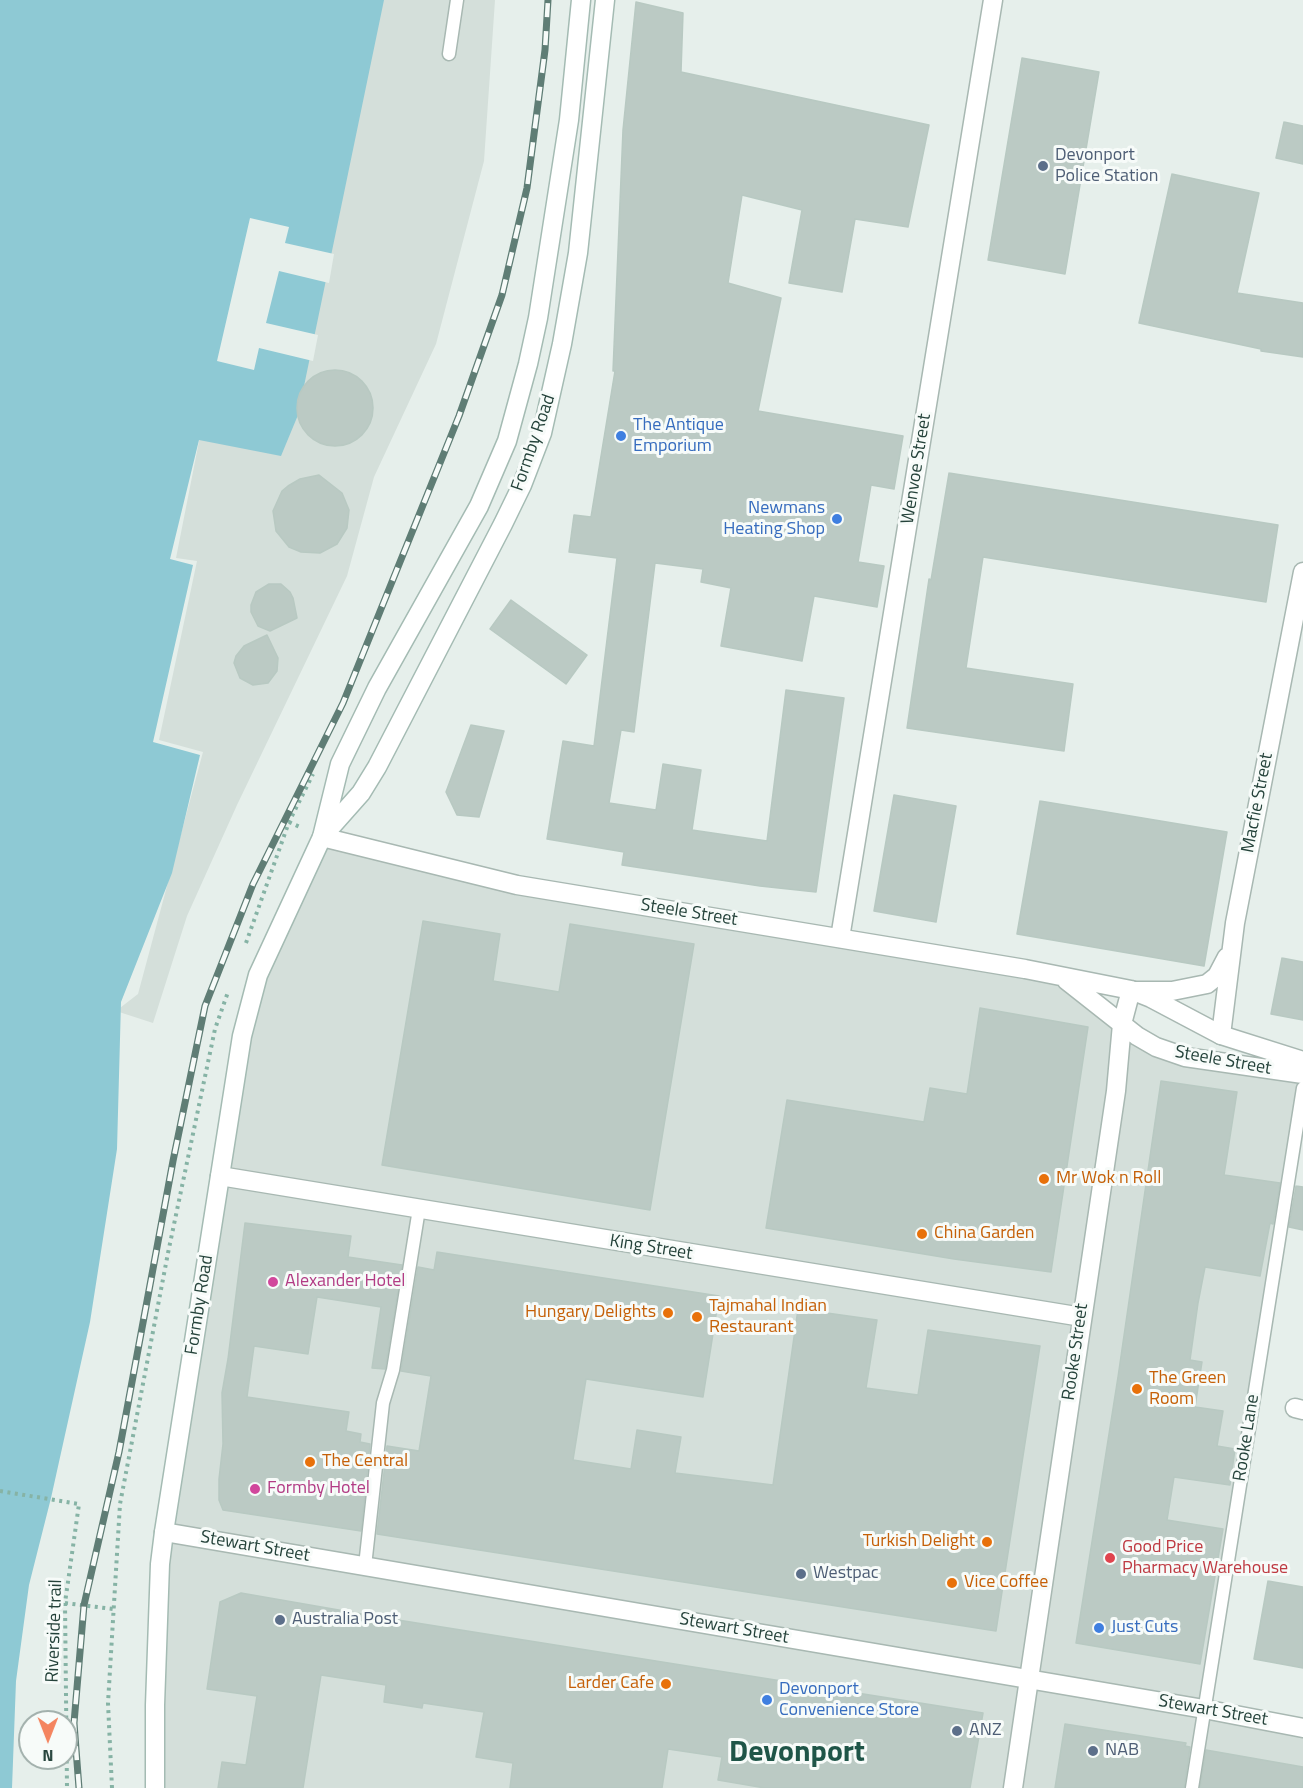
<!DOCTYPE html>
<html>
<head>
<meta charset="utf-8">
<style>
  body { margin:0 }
  #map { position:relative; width:1303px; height:1788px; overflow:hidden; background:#e6efeb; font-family:"Titillium Web",sans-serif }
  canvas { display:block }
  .north { position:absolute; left:18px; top:1710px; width:60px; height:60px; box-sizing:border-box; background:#f7fbf9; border:2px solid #a3b1ad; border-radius:50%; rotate:180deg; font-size:16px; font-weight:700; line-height:24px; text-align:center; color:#24423a }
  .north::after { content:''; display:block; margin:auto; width:21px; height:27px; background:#f4845f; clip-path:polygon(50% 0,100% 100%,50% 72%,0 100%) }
</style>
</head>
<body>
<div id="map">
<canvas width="1303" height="1788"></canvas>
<div class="north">N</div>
</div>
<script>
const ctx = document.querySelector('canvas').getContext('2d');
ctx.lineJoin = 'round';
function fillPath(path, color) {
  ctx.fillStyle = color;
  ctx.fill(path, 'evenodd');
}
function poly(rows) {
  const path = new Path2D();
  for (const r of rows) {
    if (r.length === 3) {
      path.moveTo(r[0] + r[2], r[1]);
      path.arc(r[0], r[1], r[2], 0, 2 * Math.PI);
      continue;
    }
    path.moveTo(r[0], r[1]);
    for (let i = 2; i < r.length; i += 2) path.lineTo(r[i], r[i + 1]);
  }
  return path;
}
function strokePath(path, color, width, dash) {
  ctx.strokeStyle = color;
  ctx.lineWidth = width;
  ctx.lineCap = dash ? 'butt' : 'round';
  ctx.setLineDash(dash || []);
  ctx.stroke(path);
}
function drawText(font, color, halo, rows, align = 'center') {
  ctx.font = font + ' "Titillium Web",sans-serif';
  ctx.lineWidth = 6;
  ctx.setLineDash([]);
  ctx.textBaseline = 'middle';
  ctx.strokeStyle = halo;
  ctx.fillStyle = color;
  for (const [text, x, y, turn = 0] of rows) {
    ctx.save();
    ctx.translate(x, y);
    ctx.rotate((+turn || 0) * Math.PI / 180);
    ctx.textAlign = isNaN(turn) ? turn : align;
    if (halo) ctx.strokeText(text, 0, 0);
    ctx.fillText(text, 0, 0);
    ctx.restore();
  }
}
fillPath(poly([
  [371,0,495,0,484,161,436,344,374,477,347,576,237,805,187,916,153,1023,116,1011,138,994,203,752,159,740,197,561,176,558,245,208],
  [322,837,490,879,1059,975,1156,1047,1303,1074,1204,1709,1303,1728,1303,1788,156,1788,160,1564,254,986]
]), '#d4dfda');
fillPath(poly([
  [0,0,384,0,298,415,281,456,199,440,170,559,193,565,153,742,200,755,172,873,121,1002,117,1149,90,1322,51,1498,29,1585,16,1681,12,1788,0,1788]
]), '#8ec9d4');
fillPath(poly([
  [250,218,289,227,285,243,334,254,329,283,279,271,266,323,318,335,313,361,259,348,254,370,217,361]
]), '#e6efeb');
const building = poly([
  [636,2,683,13,681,72,929,125,908,227,855,219,842,292,789,283,802,210,742,195,728,283,781,298,758,411,903,436,894,489,871,485,858,562,884,566,877,607,814,596,802,661,721,646,731,588,701,582,703,569,655,563,634,732,621,730,609,803,656,810,663,764,701,770,692,830,767,841,786,690,844,698,816,892,760,886,622,865,624,852,547,839,563,741,594,746,617,558,569,552,574,515,591,517,615,371,613,371,623,130,636,2],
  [1022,58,1099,72,1065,274,988,260,1022,58],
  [1284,122,1303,126,1303,164,1276,158,1284,122],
  [1172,174,1259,193,1237,293,1303,303,1303,357,1261,351,1261,349,1139,323,1172,174],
  [335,408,38],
  [949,473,1278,525,1266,602,983,557,966,668,1073,684,1064,751,907,728,929,579,931,580,949,473],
  [319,475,342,493,349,510,347,528,337,544,320,553,301,552,289,547,276,531,273,511,282,491,288,486,300,479,319,475],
  [269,584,281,584,290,592,293,598,297,618,270,631,258,626,251,612,251,605,256,592,269,584],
  [511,600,587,655,566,684,490,629,511,600],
  [267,635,278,658,277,671,268,683,253,685,240,678,234,663,236,656,244,646,267,635],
  [471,725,504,731,479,817,457,815,446,792,471,725],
  [894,795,956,806,936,922,874,911,894,795],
  [1040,801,1227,832,1204,966,1017,934,1040,801],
  [423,921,500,934,493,981,559,992,570,924,694,944,650,1210,382,1165,423,921],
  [1282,958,1303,962,1303,1020,1271,1014,1282,958],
  [980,1008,1088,1027,1051,1272,954,1259,766,1228,787,1100,924,1122,930,1088,967,1094,980,1008],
  [1161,1081,1237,1092,1224,1175,1280,1183,1273,1224,1270,1223,1260,1276,1205,1267,1198,1303,1190,1360,1202,1362,1195,1407,1223,1411,1217,1446,1235,1449,1230,1485,1174,1477,1167,1520,1223,1529,1200,1664,1076,1643,1118,1377,1161,1081],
  [1296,1186,1303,1187,1303,1230,1289,1227,1296,1186],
  [245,1223,351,1236,348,1257,402,1265,385,1369,372,1368,381,1307,317,1297,308,1354,254,1346,247,1397,349,1412,346,1431,361,1434,360,1442,370,1444,361,1531,223,1510,219,1500,219,1479,223,1444,222,1393,228,1359,245,1223],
  [437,1252,719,1296,703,1397,586,1379,573,1460,631,1469,637,1430,681,1437,675,1473,773,1485,798,1309,877,1320,866,1388,918,1395,928,1330,1040,1346,996,1631,377,1534,387,1446,419,1451,431,1376,401,1371,418,1267,434,1270,437,1252],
  [1268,1581,1303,1587,1303,1668,1254,1659,1268,1581],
  [241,1593,379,1617,983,1713,970,1788,765,1788,718,1780,722,1757,668,1749,662,1788,510,1788,513,1763,476,1757,484,1712,423,1703,422,1708,384,1702,386,1685,321,1675,303,1788,218,1788,222,1762,246,1765,257,1696,207,1689,220,1602,241,1593],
  [1065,1724,1186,1743,1185,1746,1190,1747,1184,1788,1055,1788,1065,1724],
  [1206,1750,1303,1767,1303,1788,1200,1788,1206,1750]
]);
fillPath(building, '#bbcac4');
strokePath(building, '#b8c9c2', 1.5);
const service = poly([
  [449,54,457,0],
  [365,1566,383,1403,393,1370,419,1209],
  [1192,1788,1303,1088]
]);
const pedestrian = poly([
  [1013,1788,1029,1679]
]);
const minor = poly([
  [840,938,993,0],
  [1135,991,1172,991,1207,984,1217,976,1227,957],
  [1221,1035,1235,923,1303,572],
  [1295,1408,1303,1410]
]);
const tertiary = poly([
  [322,837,517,885,1025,969,1131,990,1151,998,1221,1035,1303,1061],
  [1066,980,1137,1036,1156,1047,1185,1057,1303,1074],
  [220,1176,1082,1317],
  [164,1532,1204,1709,1303,1728],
  [1029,1679,1116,1091,1122,1024,1131,990]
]);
const secondary = poly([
  [322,837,361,793,377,767,503,524,522,485,542,433,562,344,578,253,605,0],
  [155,1788,155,1705,160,1564,164,1532,242,1036,258,975,322,837,340,764,377,688,479,506,507,441,528,364,538,318,569,120,581,0]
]);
strokePath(service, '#a8b8b2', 15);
strokePath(pedestrian, '#a8b8b2', 21);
strokePath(minor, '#a8b8b2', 21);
strokePath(tertiary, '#a8b8b2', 21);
strokePath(secondary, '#a4bbb3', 21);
strokePath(poly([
  [289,822,302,828],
  [246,943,289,822,313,774],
  [0,1491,79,1504,65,1603,67,1788],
  [65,1603,113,1609],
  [112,1788,108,1703,120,1504,168,1253,215,1029,228,992]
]), '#86b3a5', 4, [3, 4.5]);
strokePath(service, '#fff', 12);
strokePath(pedestrian, '#fff', 18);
strokePath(minor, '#fff', 18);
strokePath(tertiary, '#fff', 18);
strokePath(secondary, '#fff', 18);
const rail = poly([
  [79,1788,74,1723,84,1605,119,1452,173,1161,205,1006,253,884,343,703,459,416,502,295,527,188,545,50,548,0]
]);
strokePath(rail, '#5f7d75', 7);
strokePath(rail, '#f7fbf9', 4.5, [14]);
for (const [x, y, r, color] of [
  [1043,166,6,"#5c6f8a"],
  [621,436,6,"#3f7fe0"],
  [837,519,6,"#3f7fe0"],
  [1044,1179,6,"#e8710a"],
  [922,1234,6,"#e8710a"],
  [273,1282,6,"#d1479c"],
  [668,1313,6,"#e8710a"],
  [697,1317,6,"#e8710a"],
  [1137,1389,6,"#e8710a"],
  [310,1462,6,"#e8710a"],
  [255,1489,6,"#d1479c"],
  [987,1542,6,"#e8710a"],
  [1110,1558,6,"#e0444e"],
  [801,1574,6,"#5c6f8a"],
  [952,1583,6,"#e8710a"],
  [280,1620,6,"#5c6f8a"],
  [1099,1628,6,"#3f7fe0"],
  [666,1684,6,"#e8710a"],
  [767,1700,6,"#3f7fe0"],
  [957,1731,6,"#5c6f8a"],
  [1093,1751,6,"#5c6f8a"]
]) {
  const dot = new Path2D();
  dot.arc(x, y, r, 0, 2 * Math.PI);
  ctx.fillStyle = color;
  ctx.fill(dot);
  strokePath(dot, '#f7fbf9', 2);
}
drawText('18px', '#4e5e75', '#f7fbf9', [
  ["Devonport",1055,156],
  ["Police Station",1055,177],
  ["Westpac",813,1574],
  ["Australia Post",292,1620],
  ["ANZ",969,1731],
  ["NAB",1105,1751]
], 'left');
drawText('18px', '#366cbe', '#f7fbf9', [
  ["The Antique",633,426],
  ["Emporium",633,447],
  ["Newmans",825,509,"right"],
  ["Heating Shop",825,530,"right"],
  ["Just Cuts",1111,1628],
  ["Devonport",779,1690],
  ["Convenience Store",779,1711]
], 'left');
drawText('18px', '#24423a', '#f7fbf9', [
  ["Formby Road",534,443,-71],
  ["Wenvoe Street",917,469,-81],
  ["Macfie Street",1258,803,-79],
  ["Steele Street",689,913,9],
  ["Steele Street",1223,1061,10],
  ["King Street",651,1248,9],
  ["Formby Road",200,1305,-81],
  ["Rooke Street",1076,1352,-82],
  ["Rooke Lane",1247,1438,-81],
  ["Stewart Street",255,1547,10],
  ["Stewart Street",734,1629,10],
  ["Riverside trail",55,1631,-88],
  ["Stewart Street",1213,1711,10]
]);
drawText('18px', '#c56008', '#f7fbf9', [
  ["Mr Wok n Roll",1056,1179],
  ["China Garden",934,1234],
  ["Tajmahal Indian",709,1307],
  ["Restaurant",709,1328],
  ["Hungary Delights",656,1313,"right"],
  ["The Green",1149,1379],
  ["Room",1149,1400],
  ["The Central",322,1462],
  ["Turkish Delight",975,1542,"right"],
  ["Vice Coffee",964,1583],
  ["Larder Cafe",654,1684,"right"]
], 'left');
drawText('18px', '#b23c85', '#f7fbf9', [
  ["Alexander Hotel",285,1282],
  ["Formby Hotel",267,1489]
], 'left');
drawText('18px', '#be3a42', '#f7fbf9', [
  ["Good Price",1122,1548],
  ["Pharmacy Warehouse",1122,1569]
], 'left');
drawText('bold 30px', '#1f5548', '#f7fbf9', [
  ["Devonport",797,1754]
]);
</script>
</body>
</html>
